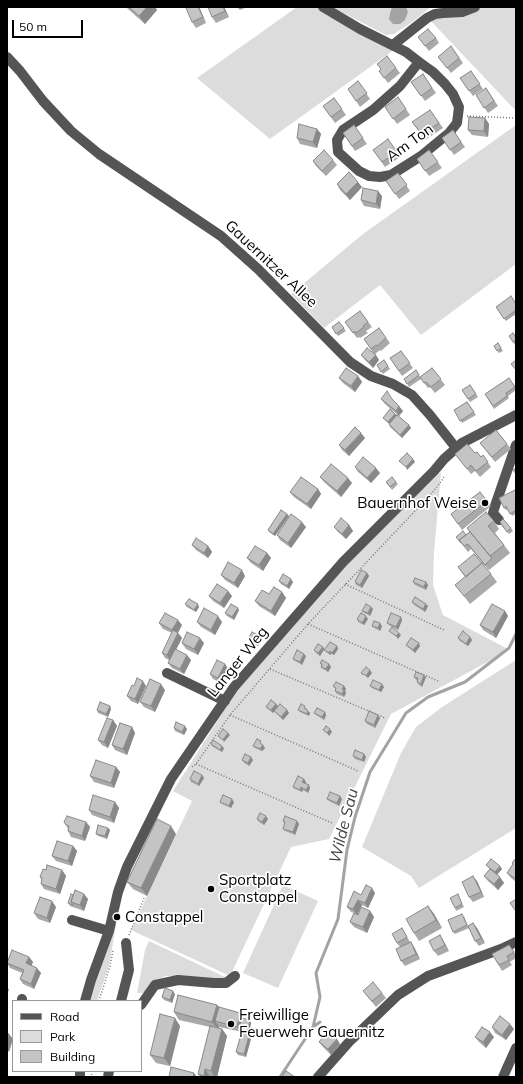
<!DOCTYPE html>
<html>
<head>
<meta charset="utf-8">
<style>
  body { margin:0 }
  #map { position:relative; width:523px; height:1084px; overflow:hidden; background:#fff; font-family:Mulish,sans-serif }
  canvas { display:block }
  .frame { position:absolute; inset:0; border:8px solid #000; pointer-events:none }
  .legend { position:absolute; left:12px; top:1000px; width:130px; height:72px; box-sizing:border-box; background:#fff; border:1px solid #999; margin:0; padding:5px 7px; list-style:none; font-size:12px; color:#000 }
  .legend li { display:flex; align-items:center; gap:8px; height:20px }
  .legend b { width:20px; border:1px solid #999 }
  .scale { position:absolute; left:12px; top:20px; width:71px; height:18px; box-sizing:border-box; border:2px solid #000; border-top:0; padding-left:5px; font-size:12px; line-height:14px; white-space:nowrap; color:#000; -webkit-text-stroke:3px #fff; paint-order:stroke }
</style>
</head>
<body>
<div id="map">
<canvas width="523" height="1084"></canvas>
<div class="frame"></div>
<ul class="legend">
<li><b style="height:5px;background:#555"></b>Road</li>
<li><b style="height:11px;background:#dcdcdc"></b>Park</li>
<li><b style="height:11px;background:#c4c4c4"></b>Building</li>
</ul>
<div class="scale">50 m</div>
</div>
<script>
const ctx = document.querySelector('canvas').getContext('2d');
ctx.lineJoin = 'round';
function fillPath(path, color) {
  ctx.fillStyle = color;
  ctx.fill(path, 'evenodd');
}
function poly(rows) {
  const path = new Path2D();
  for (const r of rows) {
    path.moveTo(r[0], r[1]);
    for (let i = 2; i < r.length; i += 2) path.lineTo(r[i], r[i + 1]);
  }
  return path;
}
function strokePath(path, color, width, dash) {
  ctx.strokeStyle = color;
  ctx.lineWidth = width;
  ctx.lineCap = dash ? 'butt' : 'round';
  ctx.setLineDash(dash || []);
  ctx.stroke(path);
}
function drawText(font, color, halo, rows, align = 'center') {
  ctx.font = font + ' Mulish,sans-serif';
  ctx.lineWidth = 3.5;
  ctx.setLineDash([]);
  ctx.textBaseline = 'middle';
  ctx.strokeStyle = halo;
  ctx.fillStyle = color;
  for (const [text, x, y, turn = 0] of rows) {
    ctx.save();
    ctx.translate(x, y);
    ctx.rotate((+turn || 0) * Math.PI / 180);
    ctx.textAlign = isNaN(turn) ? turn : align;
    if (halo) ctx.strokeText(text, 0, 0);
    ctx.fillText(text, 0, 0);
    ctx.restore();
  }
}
fillPath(poly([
  [297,7,316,7,343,24,395,49,270,139,197,78],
  [332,7,394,7,390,10,393,23,399,24,405,20,408,12,406,7,431,7,411,23,394,34,386,35],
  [482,7,516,7,516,111,430,20,476,11],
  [516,125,516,264,421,335,380,285,324,328,291,294,363,234],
  [441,472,434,552,433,585,443,615,506,648,495,658,391,714,329,839,291,847,230,976,131,930,192,801,173,791,235,693,358,552],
  [516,660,516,828,419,888,411,876,362,847,401,753,416,727,442,707],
  [283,885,318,901,278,988,243,973],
  [115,924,116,925,109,966,97,1001,88,1001],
  [149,941,227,978,215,981,182,976,166,976,153,981,144,993,137,993,145,950]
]), '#dcdcdc');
fillPath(poly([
  [394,7,406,7,408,12,405,20,400,24,393,24,389,19,391,9]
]), '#a3a3a3');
strokePath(poly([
  [313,1027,320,1022],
  [280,1077,313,1027,320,997,316,973,338,919,347,850,355,817,370,772,406,713,428,697,465,682,509,648,516,634]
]), '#a3a3a3', 3);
strokePath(poly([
  [467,116,513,118],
  [345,584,444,630],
  [308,624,438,681],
  [270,669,385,718],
  [230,715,358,771],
  [196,764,332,823],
  [192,767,196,764,230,715,308,624,432,493,443,479,444,476],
  [129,935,144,898],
  [99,1001,110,966,113,950],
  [91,1071,92,1077]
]), '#777', 1.5, [1, 2]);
strokePath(poly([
  [323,7,360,29,406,52,419,62,433,72,445,84,453,94,459,107,457,123,449,133,421,156,391,175,380,177,369,176,359,171,338,152,337,140,343,130,373,110,400,86,419,62],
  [393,45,427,18,435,14,443,13,462,12,475,7],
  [7,57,20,71,43,101,71,131,99,154,221,236,258,269,350,362,371,376,393,384,412,395,430,415,456,448],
  [499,520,493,513,495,506,516,445],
  [167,673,225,701],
  [72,920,109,931],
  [22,999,22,1001],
  [85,1001,91,980,109,931,118,892,127,867,171,779,234,687,343,562,434,471,444,459,462,443,516,415],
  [121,1001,129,970,126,943],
  [141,1005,155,985,178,980,214,983,226,983,235,976],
  [80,1071,80,1077],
  [108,1077,109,1071],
  [318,1077,349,1042,398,995,428,976,501,949,516,942],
  [503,1077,516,1048]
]), '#555', 10);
fillPath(poly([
  [126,7,155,7,157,10,145,24,128,9],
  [208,7,224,7,229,17,216,23,212,17],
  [237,7,247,7,240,10],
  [200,9,206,23,196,28,192,22],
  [418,37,436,38,439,43,429,51],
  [451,46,463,63,451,73,438,57],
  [387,56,400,73,388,83,379,71,381,70],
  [471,71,483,89,473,96,460,78],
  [423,74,436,93,425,101,411,82],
  [358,81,370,99,360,107,348,89],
  [486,88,498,106,488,113,476,95],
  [398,97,410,115,397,124,385,107],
  [334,98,346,115,335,123,323,106],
  [430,110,443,128,425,140,412,122],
  [485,118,489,124,488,137,472,135,468,130],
  [354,125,367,144,355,151,343,133],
  [317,129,321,134,317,148,300,144,297,138],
  [453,130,465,147,454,155,442,138],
  [388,139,400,157,385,167,373,150],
  [429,150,442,168,429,176,417,159],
  [333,160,337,165,326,176,316,166,313,161],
  [398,173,410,191,399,199,386,181],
  [337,184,362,187,350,200,340,190],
  [382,196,380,209,364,206,361,200],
  [516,304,516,314,506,321,496,307],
  [360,311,372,327,366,331,368,333,360,338,359,337,357,338,345,322],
  [339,322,346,331,338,336,332,327],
  [379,328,390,343,381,351,380,350,375,354,379,360,373,368,365,360,361,355,374,354,364,339],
  [509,336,516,338,516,344,515,345],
  [498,343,503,351,499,353,494,346],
  [401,351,413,368,402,376,390,358],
  [384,360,390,369,383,374,377,365],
  [432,368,445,385,435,393,430,387,428,388,421,379,409,387,404,379,416,370,420,377],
  [358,376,362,382,355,392,343,383,339,378],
  [509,378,516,388,516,390,508,396,509,398,494,409,485,394],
  [470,385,478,397,470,402,462,390],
  [381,399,393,400,403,411,399,416,385,404],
  [467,402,476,415,462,423,454,410],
  [395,414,397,415,409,425,411,428,402,438,390,427,389,424,383,418],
  [365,438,349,456,342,450,339,445],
  [480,443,507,444,511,449,495,462],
  [475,453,481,457,483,455,491,467,480,477,475,471,471,474,455,454],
  [355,467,380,473,371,483,358,472],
  [320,477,352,483,341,497,324,482],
  [386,482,396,482,398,484,392,490],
  [318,489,321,494,311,509,294,497,290,492],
  [516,492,516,514,512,516,508,509,506,510,504,508],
  [487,501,491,506,462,530,451,514],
  [287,514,289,516,275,536,269,532,268,530],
  [494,521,499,529,495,533,510,553,489,570,471,549,468,552,458,539,470,532,467,528],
  [349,525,353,531,346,539,338,532,334,527],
  [501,525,511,528,513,531,509,534],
  [306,527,291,548,280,540,277,535],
  [192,545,208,546,212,552,208,558,196,550],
  [267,553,271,558,263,571,251,563,247,558],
  [458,567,491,574,497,582,470,604,455,585,465,577],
  [367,573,369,576,362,588,356,585,355,582],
  [221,575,245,576,238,588,225,580],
  [279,581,293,582,289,589,281,584],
  [413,582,426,582,428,585,426,590,415,585],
  [282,592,286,598,275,616,259,606,255,601,269,594],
  [209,596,232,596,224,608,213,601],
  [412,602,428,606,425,612,414,605],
  [185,604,199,607,196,612,187,607],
  [371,607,373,609,370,616,364,613,362,611],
  [239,610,234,620,227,616,225,613],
  [505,611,508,616,496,638,483,630,480,625],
  [401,617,402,620,398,630,389,625,387,623],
  [357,619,368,619,364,625,358,622],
  [197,622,222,622,215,635,201,627],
  [159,623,182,625,178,633,182,638,176,650,191,660,184,674,172,668,168,663,169,660,165,658,162,653,172,633,163,629],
  [372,626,382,626,380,631,374,628],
  [470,637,472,640,468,646,460,641,458,638],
  [262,638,258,646,250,642,248,639],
  [182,643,204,643,198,655,186,649],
  [406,645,420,646,415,653,408,647],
  [337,646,338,649,334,655,331,654,330,655,326,652,324,650,320,656,316,653,314,650,323,647,324,649],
  [306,656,302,665,295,661,293,659],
  [320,663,329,664,331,667,328,672,323,669,321,667,322,665],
  [225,664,228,669,221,683,213,679,210,674],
  [414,677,426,677,422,687,419,685,417,682,418,680,416,680],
  [134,686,146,686,138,704,131,701,127,696],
  [333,686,344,686,346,689,345,691,346,693,344,697,337,694,335,691,336,689],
  [370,686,384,687,381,692,372,688],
  [165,690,155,712,144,707,140,702],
  [276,704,278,706,287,710,289,713,283,720,274,711,273,713,268,709,266,707],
  [110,706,111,709,108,717,98,713,97,710],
  [307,708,307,710,310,713,309,716,300,712,298,710],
  [325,712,326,715,324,720,316,715,314,713],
  [380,718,375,728,367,724,365,721],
  [113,720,117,726,108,748,102,745,98,740],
  [132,727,135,733,127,755,115,750,112,745],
  [174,728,187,729,184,735,175,731],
  [211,744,224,748,222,752,213,747],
  [263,744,262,745,265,748,262,751,255,748,253,746],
  [364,754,366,757,364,762,355,759,353,756],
  [242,760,253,760,249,766,244,763],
  [116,767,120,772,114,788,94,782,90,776],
  [202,775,204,778,199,786,191,782,190,779],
  [304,779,306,782,305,783,310,788,308,793,303,790,302,792,295,789,293,787],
  [327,799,342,799,339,806,329,801],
  [115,802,119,808,114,823,92,815,89,810],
  [220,802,234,802,231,808,222,804],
  [257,819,268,819,264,825,259,822],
  [283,821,297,821,299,824,295,835,285,831,283,829,285,824],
  [86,822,90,827,85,841,71,837,68,831,68,829,66,825],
  [108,828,110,830,107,839,98,836,96,834],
  [176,834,147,896,133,889,127,882],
  [73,846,77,851,72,866,56,861,52,856],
  [516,858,516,882,511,878,507,873,513,865,512,863],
  [486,865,502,869,497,874,504,883,498,890,488,881,484,876,490,869],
  [46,870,62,870,66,876,60,894,44,889,41,884,42,880,40,877],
  [477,881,484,897,473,902,469,897],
  [375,893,368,908,362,905,357,914,370,911,374,917,367,933,354,927,350,922,354,913,351,912,347,907,361,895],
  [73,895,88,899,84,911,70,906,68,903],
  [459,897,464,907,456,911,455,908],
  [428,906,434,914,442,928,419,941,414,933],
  [56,907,50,923,38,919,34,913],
  [464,916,468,926,473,923,477,928,485,943,479,946,475,941,469,928,455,934,453,932],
  [402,928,410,942,414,947,420,959,405,966,401,961,400,947,397,943],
  [440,935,443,940,449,951,438,956,434,951],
  [513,950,516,955,516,958,510,962,512,965,502,971,492,954],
  [29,957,33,962,31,965,41,973,34,989,23,984,20,979,22,973,10,968,7,963,7,962],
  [363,991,382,993,386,998,376,1007],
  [175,994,172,1003,164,1000,162,997],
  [217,1005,219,1007,240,1013,244,1019,251,1023,249,1032,252,1035,246,1057,238,1055,236,1052,242,1032,219,1027,218,1028,222,1029,227,1036,217,1077,200,1077,198,1074,210,1027,179,1020,174,1012],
  [180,1026,170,1066,156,1063,150,1055],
  [492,1027,514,1029,506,1040,495,1033],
  [475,1037,494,1037,486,1048,479,1042],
  [319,1042,340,1044,331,1055,323,1047]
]), '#a9a9a9');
fillPath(poly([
  [147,7,155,7,157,10,145,24,139,16],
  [198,7,199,7,200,9,206,23],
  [223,7,224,7,229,17,225,11],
  [485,118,489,124,488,137,484,131],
  [317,129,321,134,317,148,313,142],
  [358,182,362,187,350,200,346,194],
  [378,191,382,196,380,209,376,204],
  [376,355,379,360,373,368,369,362],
  [358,376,362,382,355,392,351,386],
  [399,406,403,411,399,416,396,411],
  [395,414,397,416,390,425,388,422],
  [409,425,411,428,402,438,400,435],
  [361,433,365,438,349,456,345,450],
  [413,459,415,462,407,470,406,467],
  [376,468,380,473,371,483,367,478],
  [348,478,352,483,341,497,337,491],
  [318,489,321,494,311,509,307,504],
  [287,514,289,516,275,536,273,534],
  [302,522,306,527,291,548,288,543],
  [349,525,353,531,346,539,342,534],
  [208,546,212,552,208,558,204,553],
  [267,553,271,558,263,571,259,565],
  [242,570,245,576,238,588,234,583],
  [367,573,369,576,362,588,360,585],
  [291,579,293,582,289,589,287,586],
  [426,582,428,585,426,590,424,587],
  [228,591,232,596,224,608,220,603],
  [282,592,286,598,275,616,271,611],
  [198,604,199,607,196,612,194,610],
  [426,604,428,606,425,612,423,609],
  [371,607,373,609,370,616,368,613],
  [238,608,239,610,234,620,232,617],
  [505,611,508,616,496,638,493,632],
  [218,616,222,622,215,635,211,630],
  [366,616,368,619,364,625,362,623],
  [401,617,402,620,398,630,396,627],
  [178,620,182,625,176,636,172,630],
  [380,623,382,626,380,631,378,628],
  [178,633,182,638,170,661,167,655],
  [399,633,401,635,398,639,396,636],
  [260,636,262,638,258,646,256,643],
  [470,637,472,640,468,646,466,644],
  [200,638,204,643,198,655,194,649],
  [419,643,420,646,415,653,413,650],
  [337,646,338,649,334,655,332,653],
  [323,647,324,649,320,656,318,653],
  [330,651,331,654,330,655,329,653],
  [304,654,306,656,302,665,300,662],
  [187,655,191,660,184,674,180,669],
  [225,664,228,669,221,683,218,678],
  [329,664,331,667,328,672,326,669],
  [370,670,372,673,368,678,366,676],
  [424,675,426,677,422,687,421,684],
  [143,681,146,686,138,704,135,699],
  [161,684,165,690,155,712,151,706],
  [382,684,384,687,381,692,379,690],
  [344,686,346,689,345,691,346,693,344,697,342,694,342,689],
  [276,704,278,706,273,713,271,710],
  [110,706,111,709,108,717,106,714],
  [287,710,289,713,283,720,281,717],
  [308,711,310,713,309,716,307,714],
  [325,712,326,715,324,720,322,717],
  [378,715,380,718,375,728,374,725],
  [113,720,117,726,108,748,104,742],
  [185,726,187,729,184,735,182,732],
  [132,727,135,733,127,755,123,749],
  [330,729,332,732,329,736,327,733],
  [228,733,230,735,224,742,223,740],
  [263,745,265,748,262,751,260,749],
  [222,746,224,748,222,752,220,750],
  [364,754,366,757,364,762,362,760],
  [251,757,253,760,249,766,248,763],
  [116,767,120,772,114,788,111,783],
  [202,775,204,778,199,786,198,784],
  [304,779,306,782,304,785,302,782],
  [309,785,310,788,308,793,306,790],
  [301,787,303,790,302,792,300,790],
  [340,796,342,799,339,806,337,803],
  [232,799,234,802,231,808,229,806],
  [115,802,119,808,114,823,110,817],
  [266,816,268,819,264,825,262,822],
  [297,821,299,824,295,835,293,832],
  [86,822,90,827,85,841,82,836],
  [171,826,176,834,147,896,141,888],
  [108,828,110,830,107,839,105,836],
  [73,846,77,851,72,866,68,861],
  [500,866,502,869,497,875,495,872],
  [62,870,66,876,60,894,56,889],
  [473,876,477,881,484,897,481,892],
  [500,877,504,883,498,890,494,884],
  [372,888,375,893,368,908,365,903],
  [84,894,88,899,84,911,80,905],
  [358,900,362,905,357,915,353,909],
  [52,901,56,907,50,923,47,918],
  [428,906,434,914,442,928,436,920],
  [370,911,374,917,367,933,363,927],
  [473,923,477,928,485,943,481,938],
  [440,935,443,940,449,951,445,945],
  [411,942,414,947,420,959,416,954],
  [29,957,33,962,30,969,26,963],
  [37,968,41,973,34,989,31,984],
  [7,987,9,990,7,993],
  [173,991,175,994,172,1003,170,1000],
  [217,1005,222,1013,215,1021,219,1027,218,1029,212,1022],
  [240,1013,244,1018,241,1030,239,1029,237,1027],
  [175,1018,180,1026,170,1066,164,1058],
  [250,1020,251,1023,249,1034,247,1032],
  [510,1024,514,1029,506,1040,502,1035],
  [222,1029,227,1036,217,1077,215,1077,211,1071],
  [250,1032,252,1035,246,1057,244,1054],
  [490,1032,494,1037,486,1048,483,1042],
  [9,1034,13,1039,9,1052,7,1049,7,1041],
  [337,1039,340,1044,331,1055,328,1049],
  [205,1069,210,1077,204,1077,204,1076],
  [194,1073,197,1077,193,1077]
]), '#898989');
const building = poly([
  [129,7,147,7,139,16,129,7],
  [189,7,198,7,203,17,192,22,186,8,189,7],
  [208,7,223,7,225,11,212,17,208,7],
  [428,29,436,38,425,46,418,37,428,29],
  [451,46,459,58,447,68,438,57,451,46],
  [387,56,396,68,384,78,379,71,381,69,377,64,387,56],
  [471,71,480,84,469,91,460,78,471,71],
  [423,74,432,88,421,96,411,82,423,74],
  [358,81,367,93,356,101,348,89,358,81],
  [486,88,494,101,484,108,476,95,486,88],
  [398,97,406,109,393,119,385,107,398,97],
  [334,98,342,109,331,117,323,106,334,98],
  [430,110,439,123,422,134,412,122,430,110],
  [469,117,485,118,484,131,468,130,469,117],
  [299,124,317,129,313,142,297,138,299,124],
  [354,125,363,138,352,146,343,133,354,125],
  [453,130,461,142,450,150,442,138,453,130],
  [388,139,397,152,382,162,373,150,388,139],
  [324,150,333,160,322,171,313,161,324,150],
  [429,150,438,162,425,171,417,159,429,150],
  [349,172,358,182,346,194,337,184,349,172],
  [398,173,407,185,395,194,386,181,398,173],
  [363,188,378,191,376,204,361,200,363,188],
  [511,296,516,304,516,310,504,319,496,307,511,296],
  [360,311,368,322,363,326,364,327,356,333,355,331,353,333,345,322,360,311],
  [339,322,344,328,336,334,332,327,339,322],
  [379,328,386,338,377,346,376,345,371,349,364,339,379,328],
  [513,333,516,338,516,340,513,342,509,336,513,333],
  [498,343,501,348,497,351,494,346,498,343],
  [367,348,376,355,369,362,361,355,367,348],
  [401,351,410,363,399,371,390,358,401,351],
  [384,360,388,366,381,372,377,365,384,360],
  [516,360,516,370,511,364,516,360],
  [346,368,358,376,351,386,339,378,346,368],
  [432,368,441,379,431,387,426,382,424,383,420,377,432,368],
  [416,370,419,375,407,384,404,379,416,370],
  [509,378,515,387,506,393,507,396,493,406,485,394,509,378],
  [470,385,476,394,468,399,462,390,470,385],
  [387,391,392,399,399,406,396,411,381,399,387,391],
  [467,402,474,412,460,421,454,410,467,402],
  [390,409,395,414,388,422,383,418,390,409],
  [397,415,409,425,400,435,389,424,397,415],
  [355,427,361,433,345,450,339,445,355,427],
  [496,430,507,444,492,457,480,443,496,430],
  [467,444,475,453,477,452,481,457,483,455,488,462,476,471,471,465,467,469,455,454,467,444],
  [407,453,413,459,406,467,399,461,407,453],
  [363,457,376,468,367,478,355,467,363,457],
  [331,464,348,478,337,491,320,477,331,464],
  [516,468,516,474,513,470,516,468],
  [301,477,318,489,307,504,290,492,301,477],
  [392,477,396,482,390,487,386,482,392,477],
  [515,490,516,492,516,510,510,514,506,506,504,508,499,498,515,490],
  [480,492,487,501,458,524,451,514,480,492],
  [281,510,287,514,273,534,268,530,281,510],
  [486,512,494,521,488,526,504,545,490,556,467,528,486,512],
  [291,514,302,522,288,543,277,535,291,514],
  [341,518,349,525,342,534,334,527,341,518],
  [503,519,511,528,507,532,500,522,503,519],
  [463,531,466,535,459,540,461,543,456,537,463,531],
  [470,532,492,558,485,565,468,544,464,546,459,540,470,532],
  [196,538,208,546,204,553,192,545,196,538],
  [255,546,267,553,259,565,247,558,255,546],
  [474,554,482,563,466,577,458,567,474,554],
  [228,562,242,570,234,583,221,575,228,562],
  [482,563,491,574,464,596,455,585,482,563],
  [361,570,367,573,360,585,355,582,361,570],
  [283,574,291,579,287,586,279,581,283,574],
  [415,578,426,582,424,587,413,582,415,578],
  [217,584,228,591,220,603,209,596,217,584],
  [274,587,282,592,271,611,255,601,262,590,269,594,274,587],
  [415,597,426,604,423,609,412,602,415,597],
  [189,599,198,604,194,610,185,604,189,599],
  [231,604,238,608,232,617,225,613,231,604],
  [366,604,371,607,368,613,362,611,366,604],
  [492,604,505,611,493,632,480,625,492,604],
  [204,608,218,616,211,630,197,622,204,608],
  [165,613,178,620,172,630,159,623,165,613],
  [361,613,366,616,362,623,357,619,361,613],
  [391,613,401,617,396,627,387,623,391,613],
  [374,621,380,623,378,628,372,626,374,621],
  [392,627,399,633,396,636,389,631,392,627],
  [173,630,178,633,167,655,162,653,173,630],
  [463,631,470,637,466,644,458,638,463,631],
  [187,632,200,638,194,649,182,643,187,632],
  [252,632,260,636,256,643,248,639,252,632],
  [411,638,419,643,413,650,406,645,411,638],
  [330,642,337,646,332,653,330,651,329,653,324,650,330,642],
  [318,644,323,647,318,653,314,650,318,644],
  [175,649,187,655,180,669,168,663,175,649],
  [297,650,304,654,300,662,293,659,297,650],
  [217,660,225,664,218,678,210,674,217,660],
  [322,660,329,664,326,669,321,667,322,664,320,663,322,660],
  [366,667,370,670,366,676,364,674,363,675,361,673,366,667],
  [416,672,424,675,421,684,417,682,418,678,414,677,416,672],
  [137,678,143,681,135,699,127,696,132,685,134,686,137,678],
  [150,679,161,684,151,706,140,702,150,679],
  [373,680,382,684,379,690,370,686,373,680],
  [336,682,344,686,342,689,344,690,342,694,335,691,336,688,333,686,336,682],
  [271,700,276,704,271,710,266,707,271,700],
  [100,702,110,706,106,714,97,710,100,702],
  [280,704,287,710,281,717,274,711,280,704],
  [301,704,305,706,304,708,308,711,307,714,298,710,301,704],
  [317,708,325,712,322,717,314,713,317,708],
  [369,711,378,715,374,725,365,721,369,711],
  [107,718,113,720,104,742,98,740,107,718],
  [176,722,185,726,182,732,174,728,176,722],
  [120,723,132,727,123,749,112,745,120,723],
  [326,726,330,729,327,733,323,730,326,726],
  [223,729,228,733,223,740,218,736,223,729],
  [257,739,261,741,260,743,263,745,260,749,253,746,257,739],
  [213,740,222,746,220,750,211,744,213,740],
  [355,750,364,754,362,760,353,756,355,750],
  [245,754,251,757,248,763,242,760,245,754],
  [96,760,116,767,111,783,90,776,96,760],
  [194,771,202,775,198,784,190,779,194,771],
  [298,776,304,779,302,782,309,785,306,790,301,787,300,790,293,787,298,776],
  [330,792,340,796,337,803,327,799,330,792],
  [93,795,115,802,110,817,89,810,93,795],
  [223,795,232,799,229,806,220,802,223,795],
  [260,813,266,816,262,822,257,819,260,813],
  [67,816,86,822,82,836,68,831,69,826,66,825,64,822,67,816],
  [285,816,297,821,293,832,283,829,285,822,283,821,285,816],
  [157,819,171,826,141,888,127,882,157,819],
  [98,825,108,828,105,836,96,834,98,825],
  [57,841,73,846,68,861,52,856,57,841],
  [516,858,516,879,507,873,513,864,512,863,516,858],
  [491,859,500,866,495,872,486,865,491,859],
  [47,865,62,870,56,889,41,884,42,878,40,877,43,869,46,870,47,865],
  [490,869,500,877,494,884,484,876,490,869],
  [473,876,481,892,469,897,462,882,473,876],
  [366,885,372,888,365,903,358,900,353,909,347,907,354,891,361,895,366,885],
  [75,890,84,894,80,905,71,902,75,890],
  [71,894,73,895,71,902,73,905,68,903,71,894],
  [458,894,462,904,455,908,450,898,458,894],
  [40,897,52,901,47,918,34,913,40,897],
  [516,899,516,909,515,910,510,903,516,899],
  [428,906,436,920,414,933,406,919,428,906],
  [361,907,370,911,363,927,350,922,354,913,358,915,361,907],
  [462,914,467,925,453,932,448,920,462,914],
  [473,923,481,938,475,941,468,926,473,923],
  [402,928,407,937,397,943,392,934,402,928],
  [440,935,445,945,434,951,429,941,440,935],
  [411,942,416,954,401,961,396,949,411,942],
  [509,945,514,952,507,956,509,960,499,965,492,954,509,945],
  [12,950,29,957,26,963,37,968,31,984,20,979,24,970,7,963,12,950],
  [373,982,382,993,372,1001,363,991,373,982],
  [165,988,173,991,170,1000,162,997,165,988],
  [178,995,217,1005,212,1022,174,1012,178,995],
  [219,1007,240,1013,237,1027,215,1021,219,1007],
  [160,1014,175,1018,164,1058,150,1055,160,1014],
  [500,1016,510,1024,502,1035,492,1027,500,1016],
  [242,1018,250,1020,247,1032,250,1032,244,1054,236,1052,242,1031,239,1029,242,1018],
  [210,1026,222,1029,211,1071,205,1069,204,1076,198,1074,210,1026],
  [482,1027,490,1032,483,1042,475,1037,482,1027],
  [328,1031,337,1039,328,1049,319,1042,328,1031],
  [7,1033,9,1034,7,1041,7,1033],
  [171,1067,194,1073,193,1077,169,1077,171,1067],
  [286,1071,295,1077,282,1077,286,1071]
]);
fillPath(building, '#c4c4c4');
strokePath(building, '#898989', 1);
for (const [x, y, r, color] of [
  [485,503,4,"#000"],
  [211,889,4,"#000"],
  [117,917,4,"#000"],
  [231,1024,4,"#000"]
]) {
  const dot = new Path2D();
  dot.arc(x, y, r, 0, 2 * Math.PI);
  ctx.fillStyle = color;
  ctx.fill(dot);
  strokePath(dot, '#fff', 1.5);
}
drawText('15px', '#000', '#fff', [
  ["Am Ton",410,143,-36],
  ["Gauernitzer Allee",271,264,43],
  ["Langer Weg",238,662,-51]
]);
drawText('15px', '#000', '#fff', [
  ["Bauernhof Weise",477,503,"right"],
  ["Sportplatz",219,880],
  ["Constappel",219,897],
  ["Constappel",125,917],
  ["Freiwillige",239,1015],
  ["Feuerwehr Gauernitz",239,1032]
], 'left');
drawText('italic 16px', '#444', '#fff', [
  ["Wilde Sau",344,826,-76]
]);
</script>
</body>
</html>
